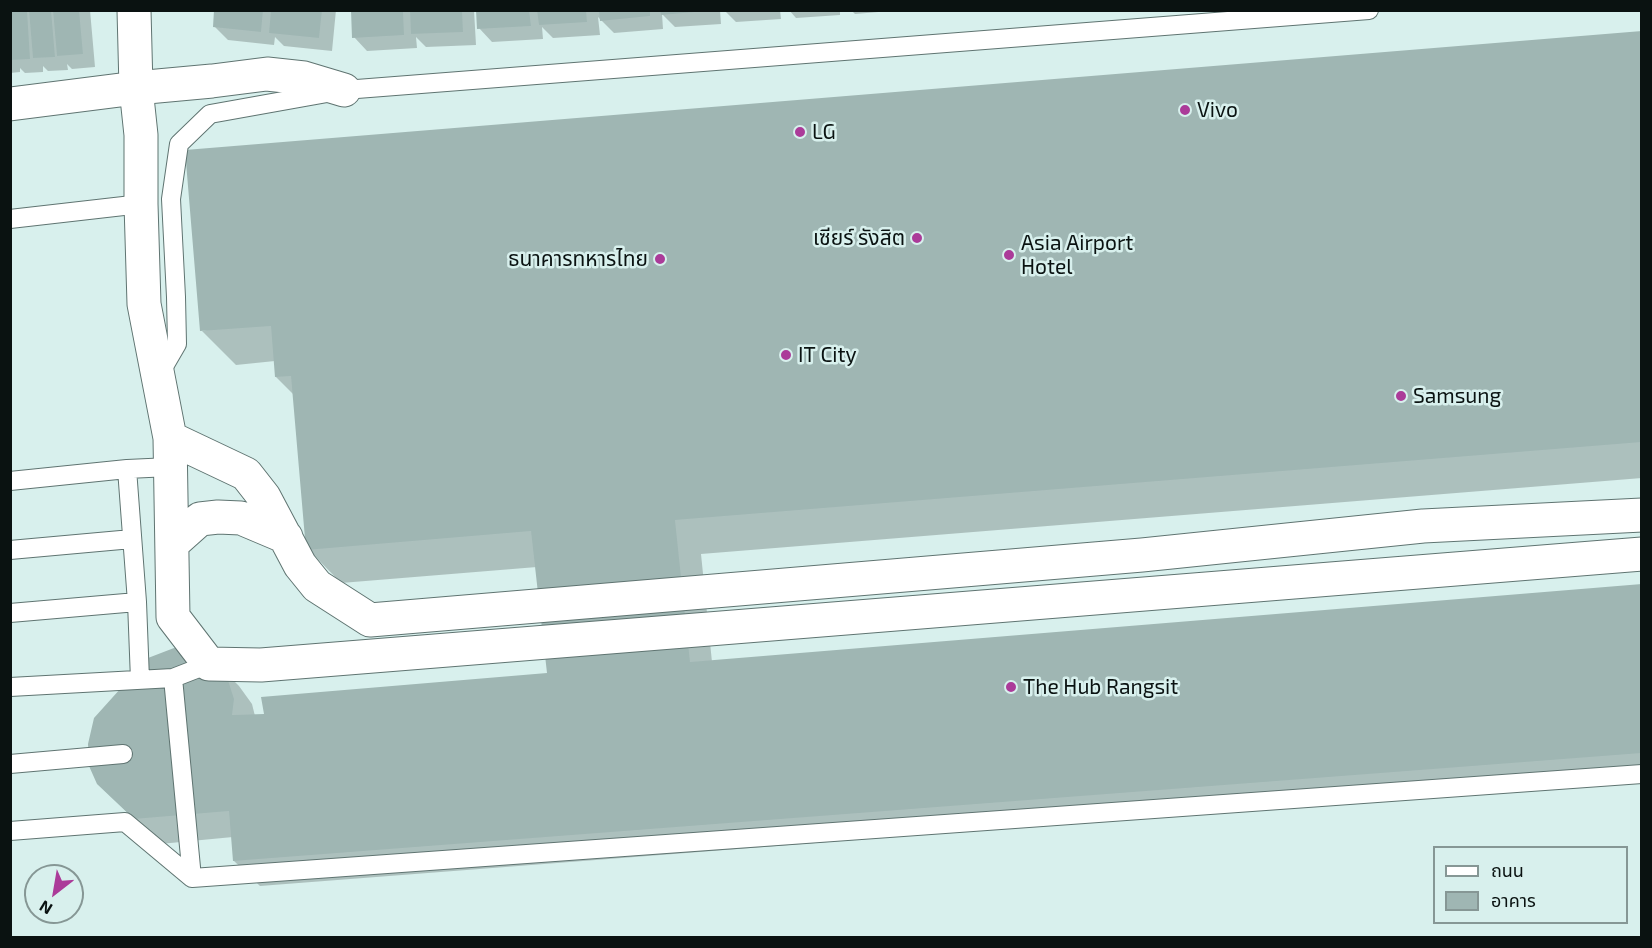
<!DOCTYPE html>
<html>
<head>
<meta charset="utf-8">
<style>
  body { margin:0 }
  #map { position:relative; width:1652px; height:948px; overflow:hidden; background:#d8f0ed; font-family:"Exo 2","Noto Sans Thai",sans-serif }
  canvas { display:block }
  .frame { position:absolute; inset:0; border:12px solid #0a1211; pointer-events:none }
  .legend { position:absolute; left:1433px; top:846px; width:195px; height:78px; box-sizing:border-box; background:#d8f0ed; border:2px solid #869795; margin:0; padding:8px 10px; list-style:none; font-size:18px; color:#0a1211 }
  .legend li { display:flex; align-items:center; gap:12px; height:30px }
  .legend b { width:30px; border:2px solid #869795 }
  .north { position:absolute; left:24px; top:864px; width:60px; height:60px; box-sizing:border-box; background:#d8f0ed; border:2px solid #869795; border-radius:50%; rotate:211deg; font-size:16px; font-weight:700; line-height:24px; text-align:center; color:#0a1211 }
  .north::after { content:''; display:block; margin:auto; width:21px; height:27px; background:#ab3b99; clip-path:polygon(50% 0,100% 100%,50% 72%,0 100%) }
</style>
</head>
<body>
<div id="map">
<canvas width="1652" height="948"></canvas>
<div class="frame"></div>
<ul class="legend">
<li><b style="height:8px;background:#fff"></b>ถนน</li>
<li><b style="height:16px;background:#9fb6b3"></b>อาคาร</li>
</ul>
<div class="north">N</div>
</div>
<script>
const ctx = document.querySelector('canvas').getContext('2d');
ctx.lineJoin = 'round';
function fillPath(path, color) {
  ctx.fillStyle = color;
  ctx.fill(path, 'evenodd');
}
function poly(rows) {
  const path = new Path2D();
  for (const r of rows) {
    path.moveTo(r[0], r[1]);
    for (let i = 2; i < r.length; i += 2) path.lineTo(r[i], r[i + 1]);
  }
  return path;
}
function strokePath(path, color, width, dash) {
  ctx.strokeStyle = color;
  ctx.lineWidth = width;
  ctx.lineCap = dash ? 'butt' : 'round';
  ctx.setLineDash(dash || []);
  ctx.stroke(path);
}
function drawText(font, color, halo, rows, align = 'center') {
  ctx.font = font + ' "Exo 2","Noto Sans Thai",sans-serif';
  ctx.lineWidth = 5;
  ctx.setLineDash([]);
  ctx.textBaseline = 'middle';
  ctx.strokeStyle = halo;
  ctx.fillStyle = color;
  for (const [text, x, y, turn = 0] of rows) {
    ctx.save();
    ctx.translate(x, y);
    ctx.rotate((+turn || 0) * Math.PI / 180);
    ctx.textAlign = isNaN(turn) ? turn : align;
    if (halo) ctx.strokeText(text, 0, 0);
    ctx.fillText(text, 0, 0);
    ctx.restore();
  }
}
fillPath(poly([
  [10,10,90,10,95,67,72,69,67,64,68,70,48,71,43,66,43,72,25,73,20,68,20,72,10,73],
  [216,10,336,10,332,51,284,46,275,37,274,45,228,40,215,27],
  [353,10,474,10,476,45,426,47,416,37,417,48,367,51,354,37],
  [478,10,720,10,721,24,675,27,662,14,663,29,614,33,598,17,600,35,553,38,542,27,543,39,492,42,479,28],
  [724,10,780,10,781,19,736,22],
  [789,10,840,10,840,15,796,18],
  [851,10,902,10,855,14],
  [1642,33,1642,478,701,554,712,662,1642,586,1642,779,260,886,234,861,233,837,160,844,98,784,213,660,239,686,252,704,255,716,549,675,537,567,341,583,308,549,294,395,276,377,275,361,236,365,202,331]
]), '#0003');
fillPath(poly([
  [10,10,27,10,30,59,10,60],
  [29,10,51,10,55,57,33,58],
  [53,10,79,10,83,54,57,56],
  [214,10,263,10,261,32,213,27],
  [271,10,322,10,319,38,269,33],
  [351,10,403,10,404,35,352,38],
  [410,10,462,10,463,32,411,34],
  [476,10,529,10,531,26,477,29],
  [537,10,586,10,587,22,539,25],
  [599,10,650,10,650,16,600,21],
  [660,10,695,10,695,12,661,15],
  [1642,31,1642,442,675,520,690,662,1642,584,1642,753,233,861,229,811,134,819,97,784,89,766,88,744,94,718,148,658,174,648,194,650,227,677,234,699,232,715,264,714,261,697,547,673,531,531,306,550,291,376,275,377,271,326,200,331,185,150]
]), '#9fb6b3');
const lane = poly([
  [10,219,141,204],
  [159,375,177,344,176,297,171,199,179,144,210,114,344,90,1369,10],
  [127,469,137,602,140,680],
  [10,481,127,469,170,467],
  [10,550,132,539],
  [10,613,137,602],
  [173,678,192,878],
  [10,687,173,678,209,664],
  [10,764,123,754],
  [10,831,125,822,192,878,1642,774]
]);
const street = poly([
  [134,10,136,88,141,135,141,204,144,304,170,438,173,617,209,664,261,665,1642,554],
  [10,104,136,88,212,81,267,74,304,78,344,90],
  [170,438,246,474,264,497,300,565,317,586,370,620,1142,555,1423,526,1642,515],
  [172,544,200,519,218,517,241,518,286,537]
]);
strokePath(lane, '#5f7471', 20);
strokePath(street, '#5f7471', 35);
strokePath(lane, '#fff', 18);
strokePath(street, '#fff', 33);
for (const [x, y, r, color] of [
  [1185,110,6,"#ab3b99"],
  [800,132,6,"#ab3b99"],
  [917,238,6,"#ab3b99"],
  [1009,255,6,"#ab3b99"],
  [660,259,6,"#ab3b99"],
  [786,355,6,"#ab3b99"],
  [1401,396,6,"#ab3b99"],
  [1011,687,6,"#ab3b99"]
]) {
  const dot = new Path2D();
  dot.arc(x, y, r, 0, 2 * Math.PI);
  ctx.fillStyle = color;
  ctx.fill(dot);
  strokePath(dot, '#d8f0ed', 2);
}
drawText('21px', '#0a1211', '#d8f0ed', [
  ["Vivo",1197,110],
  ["LG",812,132],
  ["เซียร์ รังสิต",905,238,"right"],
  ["Asia Airport",1021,243],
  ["Hotel",1021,267],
  ["ธนาคารทหารไทย",648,259,"right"],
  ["IT City",798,355],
  ["Samsung",1413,396],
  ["The Hub Rangsit",1023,687]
], 'left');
</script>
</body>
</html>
